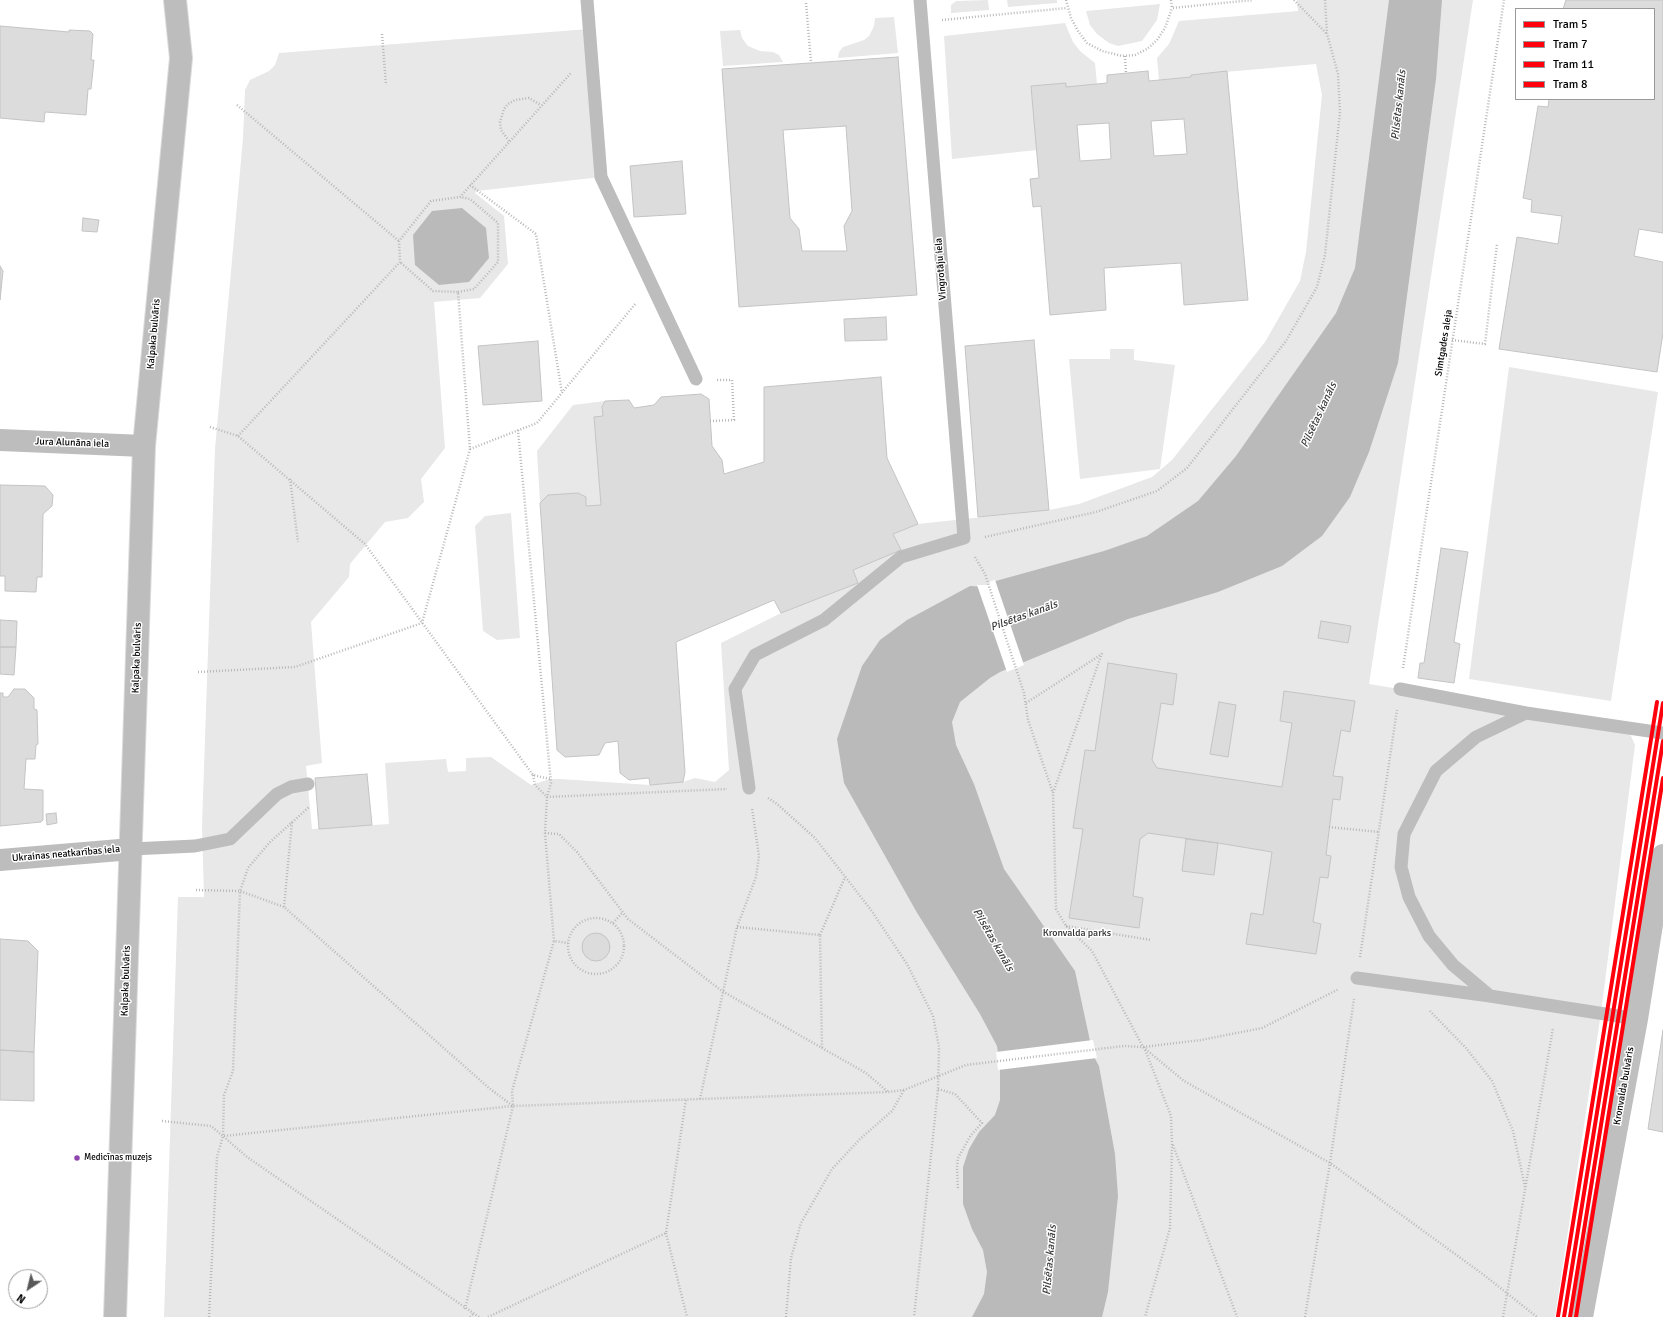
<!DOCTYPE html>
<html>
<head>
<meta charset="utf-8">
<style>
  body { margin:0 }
  #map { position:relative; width:1663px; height:1317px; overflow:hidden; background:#fff; font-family:Signika,sans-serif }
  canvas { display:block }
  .legend { position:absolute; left:1515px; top:8px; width:140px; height:92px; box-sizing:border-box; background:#fff; border:1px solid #999; margin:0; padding:5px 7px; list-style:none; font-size:12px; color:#000 }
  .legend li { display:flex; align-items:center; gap:8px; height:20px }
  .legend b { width:20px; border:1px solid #999 }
  .north { position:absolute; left:8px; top:1269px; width:40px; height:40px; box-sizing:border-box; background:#fff; border:1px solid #999; border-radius:50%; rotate:215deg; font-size:11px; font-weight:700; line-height:16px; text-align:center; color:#000 }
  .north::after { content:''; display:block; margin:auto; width:14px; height:18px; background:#595959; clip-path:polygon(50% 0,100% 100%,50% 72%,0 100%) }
</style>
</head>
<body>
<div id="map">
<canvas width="1663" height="1317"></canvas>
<ul class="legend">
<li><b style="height:5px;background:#ff000c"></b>Tram 5</li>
<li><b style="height:5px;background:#ff000c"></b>Tram 7</li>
<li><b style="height:5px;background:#ff000c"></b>Tram 11</li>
<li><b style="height:5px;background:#ff000c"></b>Tram 8</li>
</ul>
<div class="north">N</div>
</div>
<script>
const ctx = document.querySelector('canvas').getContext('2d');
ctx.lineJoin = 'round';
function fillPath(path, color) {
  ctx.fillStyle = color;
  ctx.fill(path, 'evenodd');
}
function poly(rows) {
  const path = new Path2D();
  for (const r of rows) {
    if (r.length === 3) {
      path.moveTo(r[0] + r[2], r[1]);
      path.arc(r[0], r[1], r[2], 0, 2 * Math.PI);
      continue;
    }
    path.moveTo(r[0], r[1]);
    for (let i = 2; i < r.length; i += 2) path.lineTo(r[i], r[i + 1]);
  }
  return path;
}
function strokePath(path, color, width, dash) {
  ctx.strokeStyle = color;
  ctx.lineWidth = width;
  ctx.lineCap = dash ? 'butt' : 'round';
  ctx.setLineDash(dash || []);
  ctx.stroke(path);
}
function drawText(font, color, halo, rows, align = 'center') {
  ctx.font = font + ' Signika,sans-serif';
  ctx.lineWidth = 3;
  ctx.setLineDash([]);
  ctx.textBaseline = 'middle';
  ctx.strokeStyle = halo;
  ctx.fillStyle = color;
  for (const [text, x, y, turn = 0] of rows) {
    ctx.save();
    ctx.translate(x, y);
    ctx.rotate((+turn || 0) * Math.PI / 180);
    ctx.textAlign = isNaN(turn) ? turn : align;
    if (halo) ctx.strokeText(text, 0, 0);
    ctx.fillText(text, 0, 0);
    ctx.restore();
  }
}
fillPath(poly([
  [988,0,989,10,951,13,951,5,956,1],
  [1007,0,1057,0,1057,3,1008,7],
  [1297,0,1473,0,1369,684,1627,727,1635,745,1601,1013,1555,1317,164,1317,178,897,204,897,202,825,215,449,243,138,245,90,250,80,269,71,275,65,279,53,589,29,601,177,477,191,475,193,504,216,508,264,480,298,434,302,445,448,421,479,424,502,408,518,385,522,350,564,349,577,311,622,322,763,306,766,312,829,389,824,385,763,446,759,448,772,466,771,466,758,491,757,531,785,550,779,560,779,650,785,683,782,695,778,715,782,729,770,721,643,781,613,858,583,853,570,900,550,893,534,918,524,1049,510,1079,504,1152,477,1172,460,1265,342,1300,281,1306,252,1322,95,1316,64,1191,75,1191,77,1159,80,1157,58,1169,44,1179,21,1298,11],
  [1160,4,1157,20,1142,41,1118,46,1109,43,1097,34,1090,25,1086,11],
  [894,17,898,53,838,58,839,52,843,47,864,40,869,36,874,26,875,18],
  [1065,23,1073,42,1080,51,1095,63,1097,84,1066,87,1065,83,1031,86,1037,150,952,159,944,36],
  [740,30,742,38,748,46,760,51,773,52,779,55,783,62,723,66,720,31],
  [1110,349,1134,349,1134,360,1175,365,1160,469,1080,479,1069,359,1110,359],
  [1509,367,1658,392,1611,701,1469,679],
  [605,401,602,407,603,416,594,418,601,505,586,506,586,497,578,493,548,495,540,503,537,451,573,405],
  [511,513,520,638,497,640,483,631,475,526,485,516]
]), '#e8e8e8');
fillPath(poly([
  [1389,0,1442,0,1436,79,1398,363,1369,452,1350,497,1322,536,1282,566,1218,592,1128,619,1000,672,990,678,960,702,952,722,956,745,974,784,1004,869,1075,971,1093,1055,1099,1066,1115,1154,1118,1196,1108,1292,1102,1317,972,1317,984,1294,987,1272,983,1250,972,1229,963,1204,963,1167,969,1149,979,1132,995,1115,1000,1100,1000,1068,997,1046,980,1014,916,911,844,783,837,739,862,666,880,640,907,620,970,586,989,587,992,582,1104,551,1147,536,1198,501,1236,456,1336,313,1355,268],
  [462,208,486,228,489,258,469,282,439,285,415,265,413,235,432,211]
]), '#bababa');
fillPath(poly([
  [995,580,1024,665,1007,672,977,585,988,585,991,581],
  [1093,1040,1097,1058,998,1070,996,1052]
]), '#fff');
const building = poly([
  [1566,0,1663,0,1663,233,1639,229,1634,256,1663,262,1663,333,1657,372,1499,349,1517,237,1558,244,1562,216,1531,212,1532,200,1523,198,1538,106,1548,107,1549,99,1654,99,1654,9,1563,9,1566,0],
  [0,26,69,32,69,30,90,31,93,34,91,60,94,60,91,89,88,89,86,115,45,112,44,122,0,118,0,26],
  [898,57,917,295,739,307,722,69,898,57],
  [846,126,852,211,844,226,847,251,802,251,799,229,790,218,783,130,846,126],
  [1148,71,1149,81,1191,77,1191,75,1227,71,1248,300,1184,305,1181,263,1104,268,1106,310,1050,315,1041,206,1033,207,1030,179,1039,178,1031,86,1066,83,1066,87,1107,83,1107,75,1148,71],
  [1184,119,1187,154,1154,156,1151,121,1184,119],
  [1109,123,1111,159,1080,161,1077,125,1109,123],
  [682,161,686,214,634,217,630,166,682,161],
  [83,218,99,220,97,232,82,231,83,218],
  [0,266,3,271,0,300,0,266],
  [886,317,887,340,845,341,844,319,886,317],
  [1034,340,1049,510,978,517,965,346,1034,340],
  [538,341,542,401,483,405,478,346,538,341],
  [881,377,887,458,918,524,893,534,901,550,853,570,858,583,781,613,774,600,676,642,685,772,683,782,650,785,649,778,629,780,620,773,618,741,605,743,599,755,565,757,557,750,540,503,548,495,578,493,586,497,586,506,601,505,594,417,603,416,602,407,605,401,629,400,634,408,654,405,661,397,701,394,709,399,712,446,722,460,724,474,764,462,764,387,881,377],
  [0,485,45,486,53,495,52,506,43,514,42,577,37,577,36,592,5,591,5,576,0,576,0,485],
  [1441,548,1468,552,1454,642,1460,644,1454,683,1418,678,1420,663,1424,663,1441,548],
  [0,620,17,621,16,647,0,647,0,620],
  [1321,621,1351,626,1348,643,1318,638,1321,621],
  [0,647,16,647,14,675,0,674,0,647],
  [1108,663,1177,674,1173,705,1161,703,1152,760,1157,768,1282,787,1292,723,1280,721,1284,691,1355,701,1350,732,1341,730,1333,776,1343,777,1340,800,1333,799,1326,855,1331,856,1328,878,1320,877,1313,922,1321,924,1316,954,1246,944,1251,913,1263,915,1272,852,1218,843,1148,833,1140,839,1133,896,1143,898,1139,928,1069,918,1083,829,1073,828,1085,750,1095,751,1108,663],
  [14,689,25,689,34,698,34,709,37,710,38,744,36,745,35,759,26,759,24,789,43,790,43,820,41,822,0,826,0,693,3,693,3,697,8,697,14,689],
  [1219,702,1236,705,1228,757,1210,754,1219,702],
  [367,774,372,825,319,829,315,778,367,774],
  [56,813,57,823,47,825,46,814,56,813],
  [1186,839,1218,843,1214,875,1182,871,1186,839],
  [596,947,14],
  [0,939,28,941,38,951,34,1052,0,1050,0,939],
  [1663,1030,1663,1132,1648,1129,1663,1030],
  [0,1050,34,1052,34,1101,0,1100,0,1050]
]);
fillPath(building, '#dcdcdc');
strokePath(building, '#c4c4c4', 1);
const primary = poly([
  [115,1317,144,446,181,58,175,0]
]);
strokePath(primary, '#dbdbdb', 24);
strokePath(poly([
  [1066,0,1071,18,1078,31,1087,43,1102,51,1122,56,1135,55,1147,49,1157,40,1165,28,1172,8],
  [1171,0,1172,8,1253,0],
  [1294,0,1327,34],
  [806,3,811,62],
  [942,20,1067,8],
  [382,34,386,85],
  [1125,56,1126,73],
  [237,105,399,241],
  [509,141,501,130,500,122,504,109,508,104,515,100,529,98,541,105],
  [470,185,536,234,562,393],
  [458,292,474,289,498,262,498,223,470,199,460,197],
  [1452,340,1485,344,1497,244],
  [710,421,734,420,732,380,716,380],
  [210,427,238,436,365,544,533,775,550,779],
  [518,430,551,783,547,797,545,833,554,941],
  [238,436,400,262,399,241,431,201,460,197,571,73],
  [470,449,537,423,636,303],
  [290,479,298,542],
  [985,537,1096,512,1157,491,1187,468,1286,341,1317,287,1325,255,1340,112,1338,74,1327,34,1325,0],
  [975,557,985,574,1024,693,1028,720,1053,793],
  [1102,653,1053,793,1056,909,1066,926,1092,951,1143,1047,1184,1081,1330,1163,1484,1275,1537,1317],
  [1403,668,1504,0],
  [198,672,295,667,422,623,470,449,458,292,433,291,400,262],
  [1026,703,1102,654],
  [533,775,535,785,547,797,727,789],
  [768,798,777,804,815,838,871,910,907,964,933,1016,939,1047,938,1089,914,1317],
  [1329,827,1379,832],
  [545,833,559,834,577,852,628,919,722,991,866,1073,888,1092],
  [196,890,240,891,248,868,270,842,309,807],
  [284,907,292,822],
  [596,946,28],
  [613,923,623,912],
  [1066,926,1151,940],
  [737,927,820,935,822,1048],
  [820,935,845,877],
  [1360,957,1397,710],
  [1430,1011,1466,1048,1492,1081,1513,1131,1525,1187],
  [1144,1047,1171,1116,1172,1143,1170,1228,1145,1317],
  [938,1089,955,1094,982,1123,971,1135,958,1158,957,1167,958,1190],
  [700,1099,737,927,756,877,759,856,752,808],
  [162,1121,211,1126,223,1136,513,1106,888,1092,904,1090,966,1065,1124,1046,1143,1047,1201,1040,1262,1028,1339,989],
  [1173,1145,1237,1317],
  [666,1233,687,1317],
  [465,1309,513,1106,512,1091,554,941,568,943],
  [209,1317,217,1157,223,1136],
  [470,1317,473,1314],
  [479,1317,247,1157,223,1136,224,1095,233,1071,240,891,284,907,489,1088,513,1106],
  [488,1317,666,1233,686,1099],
  [786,1317,791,1258,801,1223,832,1169,860,1139,892,1111,904,1090],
  [1305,1317,1330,1163,1354,999],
  [1503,1317,1553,1028]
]), '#b8b8b8', 2.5, [1, 2]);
strokePath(poly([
  [587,0,601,177,696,379],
  [1400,689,1526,713],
  [749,788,735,689,755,655,824,620,901,557,964,538,920,0],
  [132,849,195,846,230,839,277,794,291,787,308,784],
  [1357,978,1490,996,1637,1019],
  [1490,996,1453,965,1429,936,1409,897,1401,867,1404,834,1436,771,1476,737,1526,713,1663,733]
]), '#bdbdbd', 13);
strokePath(poly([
  [0,440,144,446],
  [0,860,132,849]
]), '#bdbdbd', 22);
strokePath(poly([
  [1582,1317,1637,1019,1663,855]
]), '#bfbfbf', 22);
strokePath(primary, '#bdbdbd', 22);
strokePath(poly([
  [1564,1317,1663,703]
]), '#ff000c', 4);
strokePath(poly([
  [1570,1317,1663,741]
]), '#ff000c', 4);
strokePath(poly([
  [1558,1316,1657,702]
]), '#ff000c', 4);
strokePath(poly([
  [1576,1317,1663,778]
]), '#ff000c', 4);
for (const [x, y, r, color] of [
  [77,1158,3.5,"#8e44ad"]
]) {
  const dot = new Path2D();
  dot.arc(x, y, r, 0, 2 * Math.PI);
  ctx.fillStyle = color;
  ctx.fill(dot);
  strokePath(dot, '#fff', 1.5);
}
drawText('9px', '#000', '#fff', [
  ["Medicīnas muzejs",84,1158]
], 'left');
drawText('10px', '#000', '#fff', [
  ["Vingrotāju iela",941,269,-94],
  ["Kalpaka bulvāris",154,334,-85],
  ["Simtgades aleja",1444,343,-81],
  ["Jura Alunāna iela",72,443,2],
  ["Kalpaka bulvāris",137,658,-88],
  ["Ukrainas neatkarības iela",66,854,-5],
  ["Kalpaka bulvāris",126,981,-88],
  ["Kronvalda bulvāris",1624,1086,-80]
]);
drawText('10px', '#2d2d2d', '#fff', [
  ["Kronvalda parks",1077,933]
]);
drawText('italic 11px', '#3e3e3e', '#fff', [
  ["Pilsētas kanāls",1399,105,-84],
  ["Pilsētas kanāls",1319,415,-65],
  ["Pilsētas kanāls",1024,616,-20],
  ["Pilsētas kanāls",993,940,60],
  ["Pilsētas kanāls",1050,1260,-85]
]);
</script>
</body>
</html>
